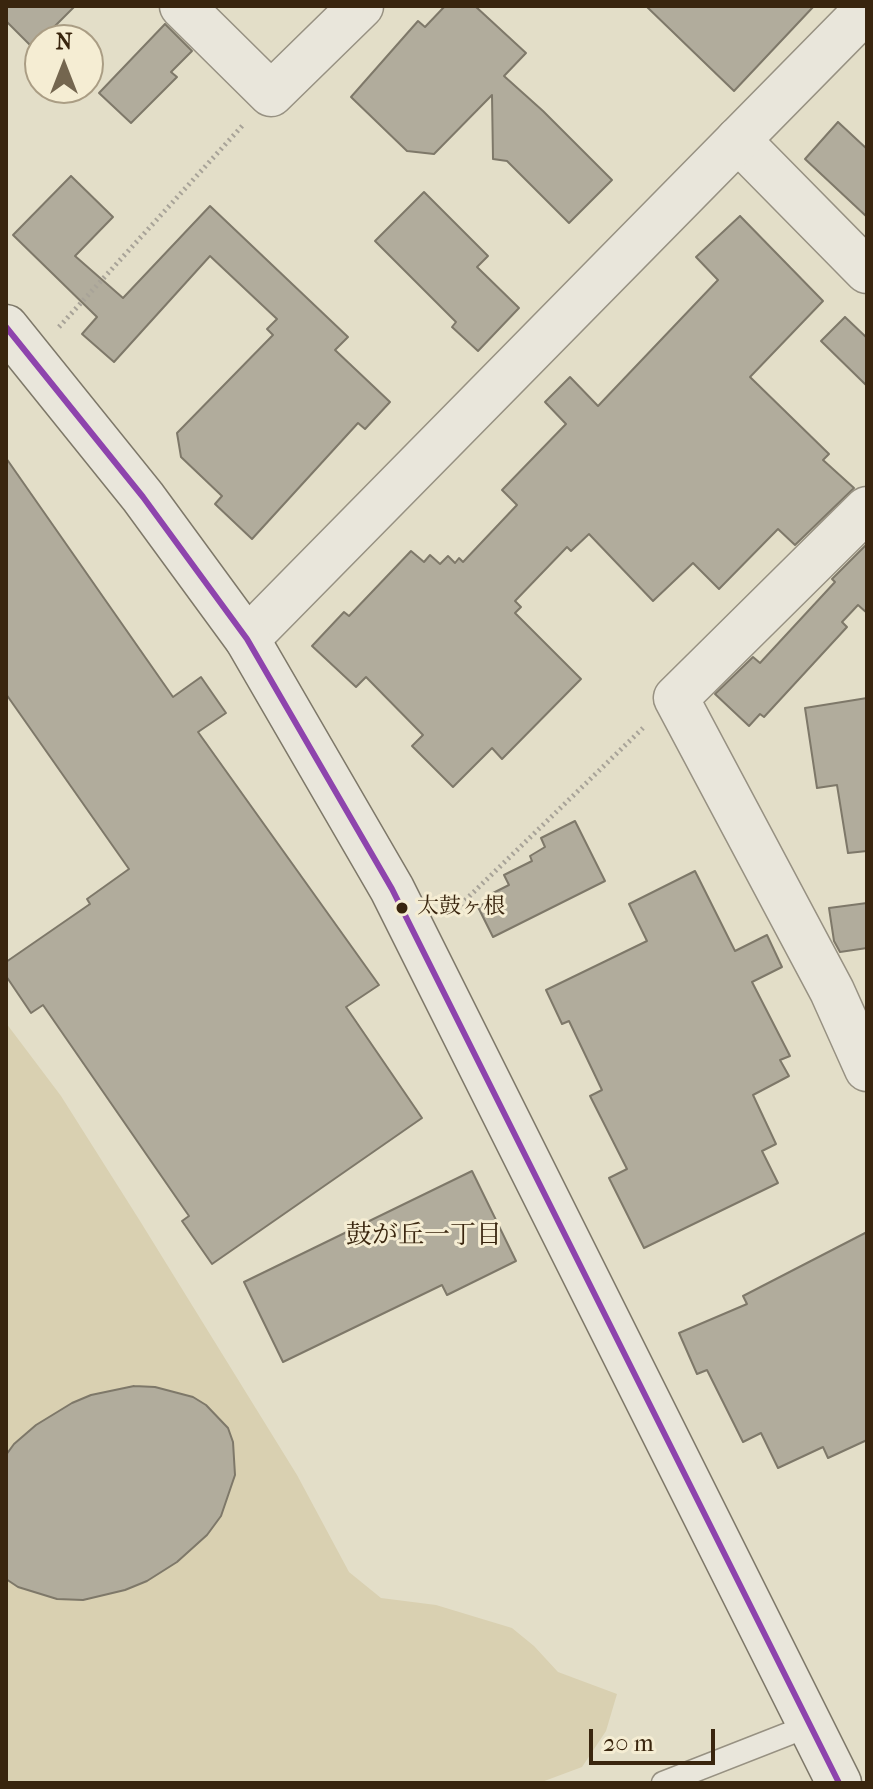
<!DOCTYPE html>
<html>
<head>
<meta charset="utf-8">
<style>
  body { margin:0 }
  #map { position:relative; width:873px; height:1789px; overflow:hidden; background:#e3dec8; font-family:"IM FELL French Canon",serif }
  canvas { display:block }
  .frame { position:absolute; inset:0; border:8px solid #39250e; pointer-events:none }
  .north { position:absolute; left:24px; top:24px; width:80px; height:80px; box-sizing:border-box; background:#f5edd3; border:2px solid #aa9d84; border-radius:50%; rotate:0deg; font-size:22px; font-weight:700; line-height:32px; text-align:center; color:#39250e }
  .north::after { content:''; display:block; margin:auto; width:28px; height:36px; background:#74664f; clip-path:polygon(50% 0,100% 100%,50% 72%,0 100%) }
  .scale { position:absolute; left:589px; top:1729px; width:126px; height:36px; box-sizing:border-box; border:4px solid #39250e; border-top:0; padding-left:10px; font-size:24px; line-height:28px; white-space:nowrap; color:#39250e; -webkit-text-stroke:6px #f5edd3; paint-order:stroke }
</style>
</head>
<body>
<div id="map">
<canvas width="873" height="1789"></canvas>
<div class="frame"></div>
<div class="north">N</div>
<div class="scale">20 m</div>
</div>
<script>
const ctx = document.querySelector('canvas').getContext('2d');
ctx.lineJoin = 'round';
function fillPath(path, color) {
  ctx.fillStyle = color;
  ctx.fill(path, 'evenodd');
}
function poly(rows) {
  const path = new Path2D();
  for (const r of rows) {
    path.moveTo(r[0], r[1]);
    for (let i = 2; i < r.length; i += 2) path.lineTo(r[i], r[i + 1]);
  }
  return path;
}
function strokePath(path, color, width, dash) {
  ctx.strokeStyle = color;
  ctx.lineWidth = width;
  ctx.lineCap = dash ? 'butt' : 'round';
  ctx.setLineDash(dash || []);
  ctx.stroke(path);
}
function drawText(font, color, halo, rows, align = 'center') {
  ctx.font = font + ' "IM FELL French Canon","Noto Serif JP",serif';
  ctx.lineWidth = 6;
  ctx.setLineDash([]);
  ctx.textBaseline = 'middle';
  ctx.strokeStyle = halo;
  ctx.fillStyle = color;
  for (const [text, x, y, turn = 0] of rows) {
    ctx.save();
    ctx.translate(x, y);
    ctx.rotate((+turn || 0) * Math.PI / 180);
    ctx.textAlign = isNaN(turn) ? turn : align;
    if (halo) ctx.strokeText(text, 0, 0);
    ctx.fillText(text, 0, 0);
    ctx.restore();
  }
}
fillPath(poly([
  [6,1023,61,1096,140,1221,297,1475,349,1572,381,1598,436,1605,512,1628,534,1646,558,1672,617,1694,606,1731,582,1767,539,1783,6,1783]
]), '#d9d0b1');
const building = poly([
  [6,6,75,6,33,48,6,21,6,6],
  [445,6,475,6,526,53,504,76,543,111,612,180,569,223,507,161,493,159,492,95,434,154,407,151,351,97,418,21,425,27,445,6],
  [646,6,814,6,734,91,646,6],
  [165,24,192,51,171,72,177,77,131,123,99,93,165,24],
  [838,122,867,149,867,217,805,159,838,122],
  [71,176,113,217,75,256,123,298,210,206,348,337,335,350,390,402,365,429,358,423,252,539,215,504,222,496,181,457,177,433,273,335,267,329,277,319,210,256,114,362,82,334,97,317,13,235,71,176],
  [424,192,488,256,477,267,519,308,478,351,452,327,456,322,375,241,424,192],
  [740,216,823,301,750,377,829,454,823,460,854,488,795,545,778,529,719,589,693,563,653,601,589,534,571,551,567,547,515,601,521,607,515,613,581,679,502,759,492,748,453,787,412,746,423,735,366,677,356,687,312,646,344,612,349,616,411,551,424,562,430,555,440,564,448,556,455,563,459,558,463,562,517,505,502,490,566,424,545,402,570,377,598,406,718,280,696,257,740,216],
  [845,317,867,338,867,386,821,341,845,317],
  [6,458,173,697,201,677,226,713,198,732,379,985,346,1007,422,1118,212,1264,182,1221,189,1216,43,1005,31,1013,6,976,6,962,90,904,87,899,129,869,6,694,6,458],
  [867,544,867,613,858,605,842,622,847,627,764,717,760,714,749,726,715,694,753,657,760,663,835,582,832,579,867,544],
  [867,698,867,851,848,853,837,785,817,788,805,708,867,698],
  [575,821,605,881,493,937,478,907,493,899,491,894,509,885,504,875,532,861,530,856,545,847,541,838,575,821],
  [695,871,735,951,767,935,782,967,752,982,790,1056,780,1060,789,1076,753,1095,776,1144,762,1151,778,1183,644,1248,609,1178,627,1169,590,1096,602,1090,569,1021,562,1024,546,990,647,941,629,904,695,871],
  [867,903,867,948,840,952,834,941,829,908,867,903],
  [472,1171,516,1261,447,1295,442,1285,283,1362,244,1282,472,1171],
  [867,1232,867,1440,828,1458,823,1447,778,1468,761,1433,743,1442,707,1370,697,1374,679,1333,747,1304,743,1296,867,1232],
  [134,1386,155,1387,193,1397,206,1405,228,1428,233,1442,235,1475,221,1516,207,1535,177,1562,147,1581,125,1590,83,1600,57,1599,18,1587,6,1579,6,1455,14,1444,36,1425,72,1403,91,1395,134,1386]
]);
fillPath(building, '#b1ac9c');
strokePath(building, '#7e7869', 2);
const service = poly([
  [663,1783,811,1725]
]);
const minor = poly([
  [182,6,271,94,361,6],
  [738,140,867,271],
  [867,509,676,698,832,991,867,1069]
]);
const tertiary = poly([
  [247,639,867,9]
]);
const secondary = poly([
  [6,327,143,497,247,639,392,889,839,1783]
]);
strokePath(service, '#979182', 25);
strokePath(minor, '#979182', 47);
strokePath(tertiary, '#979182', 47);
strokePath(secondary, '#7e7869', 47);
strokePath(poly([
  [59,327,243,125],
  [452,913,643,728]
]), '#a8a398', 5, [2, 4]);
strokePath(service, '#e9e6db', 22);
strokePath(minor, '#e9e6db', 44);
strokePath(tertiary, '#e9e6db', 44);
strokePath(secondary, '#e9e6db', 44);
strokePath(poly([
  [6,327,143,497,247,639,392,889,839,1783]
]), '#8e44ad', 6);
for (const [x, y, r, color] of [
  [402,908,7,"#39250e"]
]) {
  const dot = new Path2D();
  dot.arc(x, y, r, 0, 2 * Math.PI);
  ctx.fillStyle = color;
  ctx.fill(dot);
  strokePath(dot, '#f5edd3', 3);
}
drawText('22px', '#39250e', '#f5edd3', [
  ["太鼓ヶ根",417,908]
], 'left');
drawText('26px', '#39250e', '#f5edd3', [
  ["鼓が丘一丁目",424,1237]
]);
</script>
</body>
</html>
